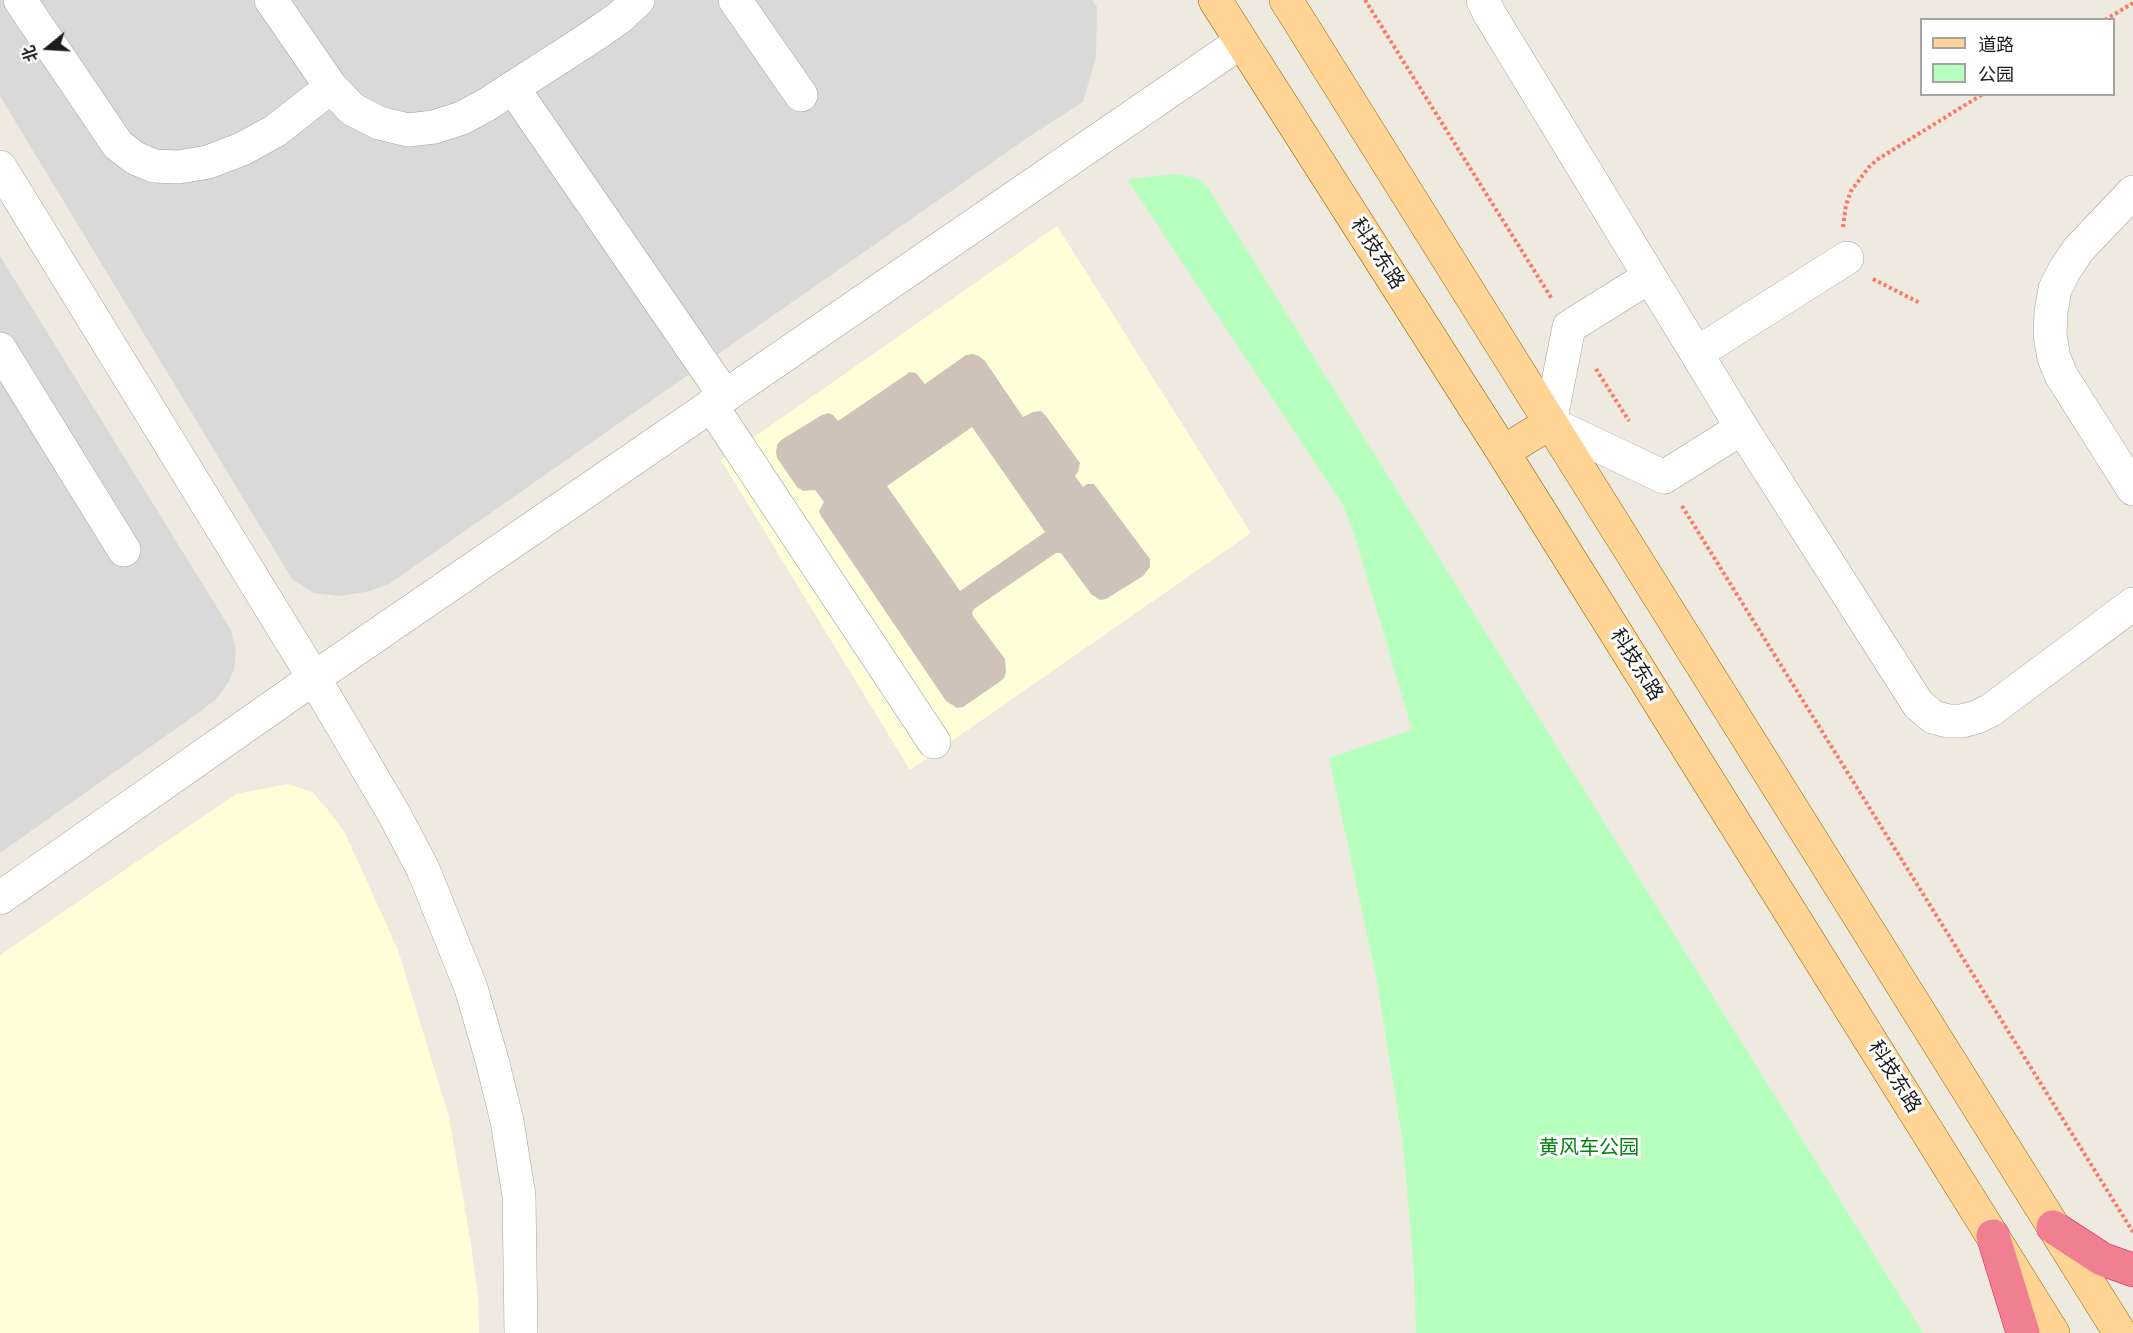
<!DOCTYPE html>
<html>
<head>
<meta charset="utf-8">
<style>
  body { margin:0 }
  #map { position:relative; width:2133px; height:1333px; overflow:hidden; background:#efeae0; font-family:Helvetica,"Noto Sans SC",sans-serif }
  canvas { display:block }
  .legend { position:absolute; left:1920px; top:18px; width:195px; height:78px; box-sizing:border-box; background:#fff; border:2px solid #a4a4a4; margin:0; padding:8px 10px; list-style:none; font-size:18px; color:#1c1c1c }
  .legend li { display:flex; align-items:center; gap:12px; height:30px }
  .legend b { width:30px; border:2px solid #a4a4a4 }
  .north { position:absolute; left:18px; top:18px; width:60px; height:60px; -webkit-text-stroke:4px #fff; paint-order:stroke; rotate:252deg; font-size:16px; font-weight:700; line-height:24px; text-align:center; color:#1c1c1c }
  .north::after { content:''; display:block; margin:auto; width:21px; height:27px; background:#1c1c1c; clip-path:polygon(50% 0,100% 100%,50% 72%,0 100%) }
</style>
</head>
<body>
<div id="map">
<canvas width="2133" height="1333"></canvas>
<ul class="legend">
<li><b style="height:8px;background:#ffd495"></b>道路</li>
<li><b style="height:16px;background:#b7ffbf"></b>公园</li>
</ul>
<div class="north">北</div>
</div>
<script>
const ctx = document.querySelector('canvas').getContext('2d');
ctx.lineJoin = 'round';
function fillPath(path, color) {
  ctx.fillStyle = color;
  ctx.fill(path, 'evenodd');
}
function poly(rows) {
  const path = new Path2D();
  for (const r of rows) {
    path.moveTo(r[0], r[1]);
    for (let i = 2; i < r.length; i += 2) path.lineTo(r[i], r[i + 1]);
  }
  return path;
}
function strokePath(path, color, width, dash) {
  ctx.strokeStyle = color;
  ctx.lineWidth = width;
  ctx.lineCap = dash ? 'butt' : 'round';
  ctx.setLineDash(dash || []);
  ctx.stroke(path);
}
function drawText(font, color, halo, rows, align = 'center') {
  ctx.font = font + ' Helvetica,"Noto Sans SC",sans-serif';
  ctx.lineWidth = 6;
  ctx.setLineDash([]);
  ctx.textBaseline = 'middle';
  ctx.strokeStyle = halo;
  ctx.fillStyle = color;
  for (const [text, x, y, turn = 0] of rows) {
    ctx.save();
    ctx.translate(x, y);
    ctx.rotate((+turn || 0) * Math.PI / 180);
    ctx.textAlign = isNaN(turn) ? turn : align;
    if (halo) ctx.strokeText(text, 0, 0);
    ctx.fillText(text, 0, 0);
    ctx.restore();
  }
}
fillPath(poly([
  [0,0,1092,0,1097,7,1096,57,1083,102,1030,136,389,584,367,592,338,596,314,593,292,579,0,96],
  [0,256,231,630,236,650,234,670,228,683,217,698,201,711,0,853]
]), '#dad9d9');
fillPath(poly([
  [1057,226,1251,533,910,770,721,460],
  [288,784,312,792,329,811,345,833,398,950,449,1117,470,1238,478,1295,479,1333,0,1333,0,955,236,794]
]), '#feffd9');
fillPath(poly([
  [1177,174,1196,178,1207,186,1923,1333,1416,1333,1414,1271,1403,1144,1376,976,1329,758,1412,730,1353,530,1343,505,1127,179]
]), '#b7ffbf');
fillPath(poly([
  [973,354,979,356,985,361,1023,417,1033,412,1041,411,1046,416,1080,463,1078,472,1075,476,1083,487,1087,484,1094,484,1150,559,1150,567,1143,576,1106,599,1100,600,1091,594,1061,553,1056,553,974,609,972,613,973,616,1005,659,1006,672,1004,678,998,683,963,707,957,708,946,701,821,516,819,511,824,502,815,490,803,491,797,487,777,458,776,452,777,445,781,440,822,415,829,413,833,415,838,421,910,372,916,373,925,384,966,355],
  [972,427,1045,532,960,591,887,486]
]), '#cfc3b9');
const minor = poly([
  [20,0,118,145,135,158,154,166,179,167,208,162,242,149,275,131,331,87],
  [271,0,331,87,352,109,379,123,408,130,434,127,462,118,486,105,593,36,620,17,638,0],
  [735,0,801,95],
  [1483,0,1489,13,1742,428,1918,704,1933,717,1948,721,1962,721,1977,717,1991,710,2133,604],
  [513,88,725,396],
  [0,167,314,678,394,814,423,869,471,988,492,1060,507,1121,519,1196,521,1333],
  [2133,192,2078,250,2064,271,2055,289,2051,312,2050,335,2054,358,2061,375,2133,489],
  [1649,277,1569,327,1550,423,1664,477,1742,428],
  [0,349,124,550],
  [1697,353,1847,258],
  [711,405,934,742],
  [0,898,314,678,1241,42]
]);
const major = poly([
  [1215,0,1503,452,2053,1333],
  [1286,0,2120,1333],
  [1503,452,1550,423]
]);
const highway = poly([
  [2053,1227,2102,1259,2133,1270],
  [1993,1236,2023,1333]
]);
strokePath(minor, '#a3a3a3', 34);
strokePath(major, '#946700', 34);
strokePath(highway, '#e81256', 34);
strokePath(poly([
  [1365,0,1552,299],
  [2105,20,2133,3],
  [1843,227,1846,205,1851,191,1869,167,1878,159,1983,94],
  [1873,279,1920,303],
  [1596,369,1629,421],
  [1682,506,2133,1232]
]), '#ff7561', 4, [3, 3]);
strokePath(minor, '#fff', 33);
strokePath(major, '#ffd495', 33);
strokePath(highway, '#ef7f91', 33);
drawText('20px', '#1c1c1c', '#fff', [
  ["科技东路",1377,254,57],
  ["科技东路",1636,665,58],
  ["科技东路",1894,1077,58]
]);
drawText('20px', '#01830f', '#fff', [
  ["黄风车公园",1589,1148]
]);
</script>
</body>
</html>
